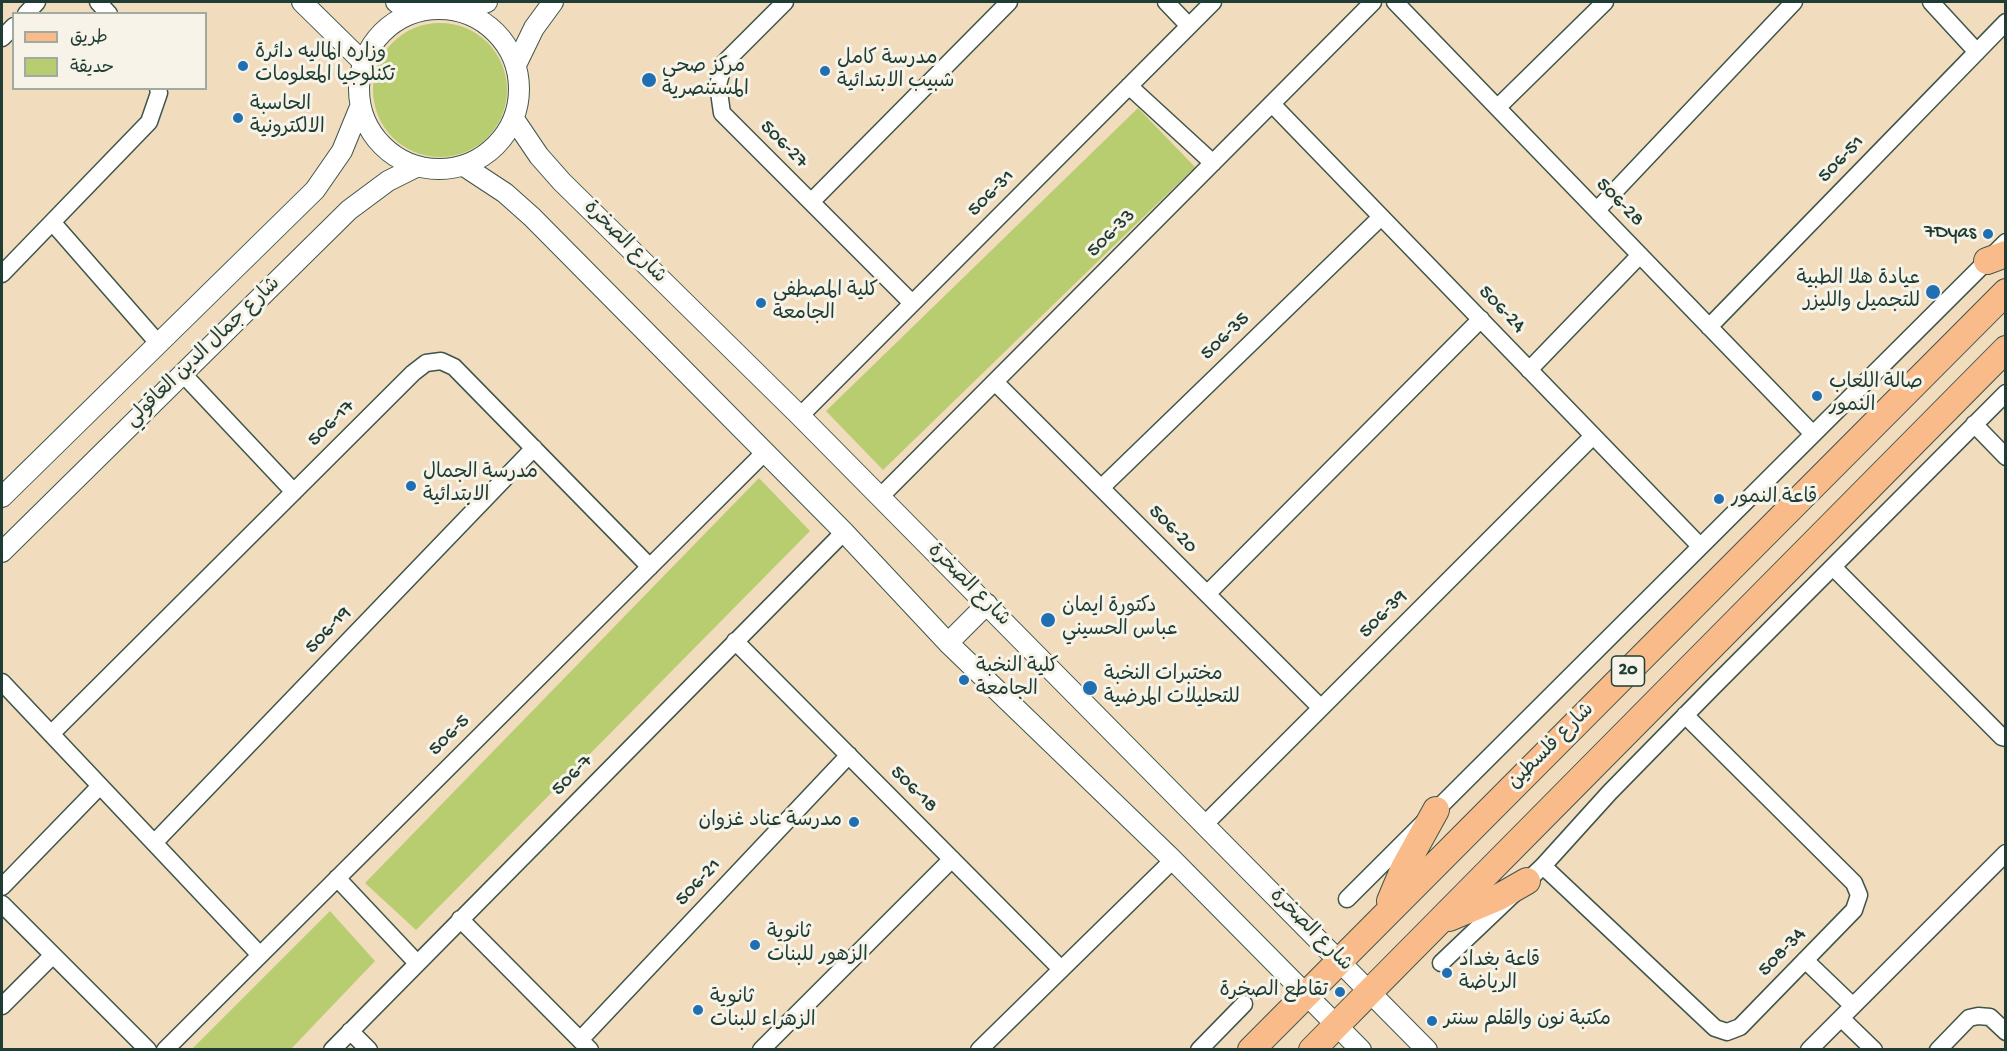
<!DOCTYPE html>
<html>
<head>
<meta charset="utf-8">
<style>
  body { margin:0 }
  #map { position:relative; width:2007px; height:1051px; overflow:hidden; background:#f2dcbe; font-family:"Gochi Hand","Playpen Sans Arabic",sans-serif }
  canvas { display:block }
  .frame { position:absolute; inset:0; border:3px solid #1f3d34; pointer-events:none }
  .legend { position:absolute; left:12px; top:12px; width:195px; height:78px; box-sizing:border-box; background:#f7f3e8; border:2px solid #a1aaa0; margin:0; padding:8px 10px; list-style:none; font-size:18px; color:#1f3d34 }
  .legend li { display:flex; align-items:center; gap:12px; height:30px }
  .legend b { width:30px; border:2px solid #a1aaa0 }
</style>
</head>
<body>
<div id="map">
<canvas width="2007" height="1051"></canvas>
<div class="frame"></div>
<ul class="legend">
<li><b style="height:8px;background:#fabb8b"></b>طريق</li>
<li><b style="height:16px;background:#b8cc70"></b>حديقة</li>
</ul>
</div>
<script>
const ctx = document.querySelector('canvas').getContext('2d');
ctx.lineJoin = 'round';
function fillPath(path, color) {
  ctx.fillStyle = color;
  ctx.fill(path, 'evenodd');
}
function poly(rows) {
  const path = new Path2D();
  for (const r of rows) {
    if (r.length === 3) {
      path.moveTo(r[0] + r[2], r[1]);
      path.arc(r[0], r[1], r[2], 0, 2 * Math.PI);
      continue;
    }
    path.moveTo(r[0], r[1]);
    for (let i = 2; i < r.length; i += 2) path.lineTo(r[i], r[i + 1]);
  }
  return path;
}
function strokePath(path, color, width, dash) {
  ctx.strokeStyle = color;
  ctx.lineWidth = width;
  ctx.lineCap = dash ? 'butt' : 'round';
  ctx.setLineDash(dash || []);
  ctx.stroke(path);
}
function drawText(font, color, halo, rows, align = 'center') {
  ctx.font = font + ' "Gochi Hand","Playpen Sans Arabic",sans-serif';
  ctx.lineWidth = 6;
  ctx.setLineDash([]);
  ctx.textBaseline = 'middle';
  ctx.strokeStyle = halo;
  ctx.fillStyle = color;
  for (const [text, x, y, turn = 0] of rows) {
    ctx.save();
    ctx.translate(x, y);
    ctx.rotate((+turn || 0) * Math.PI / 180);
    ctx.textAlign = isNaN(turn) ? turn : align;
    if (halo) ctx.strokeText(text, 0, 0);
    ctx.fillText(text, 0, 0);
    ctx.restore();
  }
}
fillPath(poly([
  [440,90,67],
  [1138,108,1195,167,883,470,826,411],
  [759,478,810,531,416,930,365,883],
  [330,911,375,961,291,1049,192,1049]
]), '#b8cc70');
const minor = poly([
  [98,2,109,14],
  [785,2,724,63,718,85,722,113,912,303],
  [1166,2,1189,26],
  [1395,2,1813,434],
  [1931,2,1977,52],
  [26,14,37,2],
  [2,38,14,26],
  [1129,86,1213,163],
  [1272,104,1700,546],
  [1498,107,1605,2],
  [811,202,1009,2],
  [1597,210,1794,2],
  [53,223,158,343],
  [2,274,149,122,159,93,158,88],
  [1709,327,2006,22],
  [1529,370,1640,255],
  [183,374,294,492],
  [995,382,1321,708],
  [800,416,1213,2],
  [1974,424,2006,457],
  [1101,488,1381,217],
  [880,497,1373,2],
  [1833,567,2002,737,2006,738],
  [1207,594,1481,319],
  [735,641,1061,969],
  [2,682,260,955],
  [51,734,413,373,426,363,441,361,454,367,650,567],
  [1205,824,1593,436],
  [154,843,534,448],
  [1543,866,1715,1028,1727,1032,1740,1027,1854,910,1859,895,1854,883,1685,715],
  [337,878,417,963],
  [2,887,100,786],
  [1347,899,2006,242],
  [2,904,148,1050],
  [460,919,590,1050],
  [1805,960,1853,1006],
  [1441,963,1543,866,1610,792,1712,688,2006,393],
  [2,1006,53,955],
  [1841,1018,1874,1050],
  [350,1031,369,1050],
  [580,1040,849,755],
  [165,1050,764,453],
  [332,1050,844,532],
  [761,1050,952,859],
  [979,1050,1173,860],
  [1199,1050,1244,1004],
  [1809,1050,2006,853],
  [1938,1050,1969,1018,1978,1016,1990,1017,2006,1032]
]);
const tertiary = poly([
  [302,2,363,62],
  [396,2,411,13],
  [439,89,80],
  [462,12,487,2],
  [516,65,534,28,553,2],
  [514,119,539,156,562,182,800,416,1427,1050],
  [464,166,505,193,532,217,844,532,948,643,1173,860,1361,1050],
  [2,497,315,190,342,151,360,107],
  [2,552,349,210,388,181,416,167],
  [948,643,987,604]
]);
const primary = poly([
  [1987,261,2006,254],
  [1390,901,1404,868,1436,810],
  [1449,918,1499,897,1527,881],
  [1251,1050,2006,292],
  [1312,1050,2006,349]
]);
strokePath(minor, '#3f5549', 19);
strokePath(tertiary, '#3f5549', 22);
strokePath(primary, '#3f5549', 28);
strokePath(minor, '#fff', 16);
strokePath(tertiary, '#fff', 20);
strokePath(primary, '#fabb8b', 26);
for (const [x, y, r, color] of [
  [243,66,6,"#1f6fb2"],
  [825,71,6,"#1f6fb2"],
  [649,80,8,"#1f6fb2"],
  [238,118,6,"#1f6fb2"],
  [1988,234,6,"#1f6fb2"],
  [1933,292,8,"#1f6fb2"],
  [761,303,6,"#1f6fb2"],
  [1817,396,6,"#1f6fb2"],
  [411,486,6,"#1f6fb2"],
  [1719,499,6,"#1f6fb2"],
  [1048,620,8,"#1f6fb2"],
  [964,680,6,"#1f6fb2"],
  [1090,688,8,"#1f6fb2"],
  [854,822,6,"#1f6fb2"],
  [755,945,6,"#1f6fb2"],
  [1447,973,6,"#1f6fb2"],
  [1340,992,6,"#1f6fb2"],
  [698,1010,6,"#1f6fb2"],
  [1432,1021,6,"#1f6fb2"]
]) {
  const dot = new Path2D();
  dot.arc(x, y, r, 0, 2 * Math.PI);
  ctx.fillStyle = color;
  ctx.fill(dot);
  strokePath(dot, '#f7f3e8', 2);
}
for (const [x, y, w] of [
  [1628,671,33]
]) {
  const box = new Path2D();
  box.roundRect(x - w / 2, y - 15, w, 30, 4.5);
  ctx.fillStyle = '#f7f3e8';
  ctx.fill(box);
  strokePath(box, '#1f3d34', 1.5);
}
drawText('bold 18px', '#1f3d34', null, [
  ["20",1628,671]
]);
drawText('20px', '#1f3d34', '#f7f3e8', [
  ["وزاره الماليه دائرة",255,54],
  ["تكنلوجيا المعلومات",255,77],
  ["مدرسة كامل",837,60],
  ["شبيب الابتدائية",837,83],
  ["مركز صحي",662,68],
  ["المستنصرية",662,91],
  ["الحاسبة",250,106],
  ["الالكترونية",250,129],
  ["7Dyas",1976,234,"right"],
  ["عيادة هلا الطبية",1920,280,"right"],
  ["للتجميل والليزر",1920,303,"right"],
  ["كلية المصطفى",773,292],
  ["الجامعة",773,315],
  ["صالة اللعاب",1829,384],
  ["النمور",1829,407],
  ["مدرسة الجمال",423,474],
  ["الابتدائية",423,497],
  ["قاعة النمور",1731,499],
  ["دكتورة ايمان",1062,608],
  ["عباس الحسيني",1062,631],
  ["كلية النخبة",976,668],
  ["الجامعة",976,691],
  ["مختبرات النخبة",1104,676],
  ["للتحليلات المرضية",1104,699],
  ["مدرسة عناد غزوان",842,822,"right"],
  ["ثانوية",767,934],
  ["الزهور للبنات",767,957],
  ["قاعة بغداد",1459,962],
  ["الرياضة",1459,985],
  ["تقاطع الصخرة",1328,992,"right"],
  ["ثانوية",710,999],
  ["الزهراء للبنات",710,1022],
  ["مكتبة نون والقلم سنتر",1444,1021]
], 'left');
drawText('20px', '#1f3d34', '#f7f3e8', [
  ["506-27",783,145,45],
  ["506-51",1842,160,-46],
  ["506-31",992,194,-45],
  ["506-28",1619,203,46],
  ["506-33",1112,234,-45],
  ["شارع الصخرة",624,243,45],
  ["506-24",1501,310,46],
  ["506-35",1226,337,-44],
  ["شارع جمال الدين العاقولي",204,353,-44],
  ["506-17",332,424,-45],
  ["506-20",1172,530,45],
  ["شارع الصخرة",968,586,45],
  ["506-39",1384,615,-45],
  ["506-19",329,631,-46],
  ["506-5",450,736,-45],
  ["شارع فلسطين",1552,747,-45],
  ["506-7",573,776,-45],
  ["506-18",913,790,45],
  ["506-21",699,883,-47],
  ["شارع الصخرة",1310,931,45],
  ["508-34",1783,953,-46]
]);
</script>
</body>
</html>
